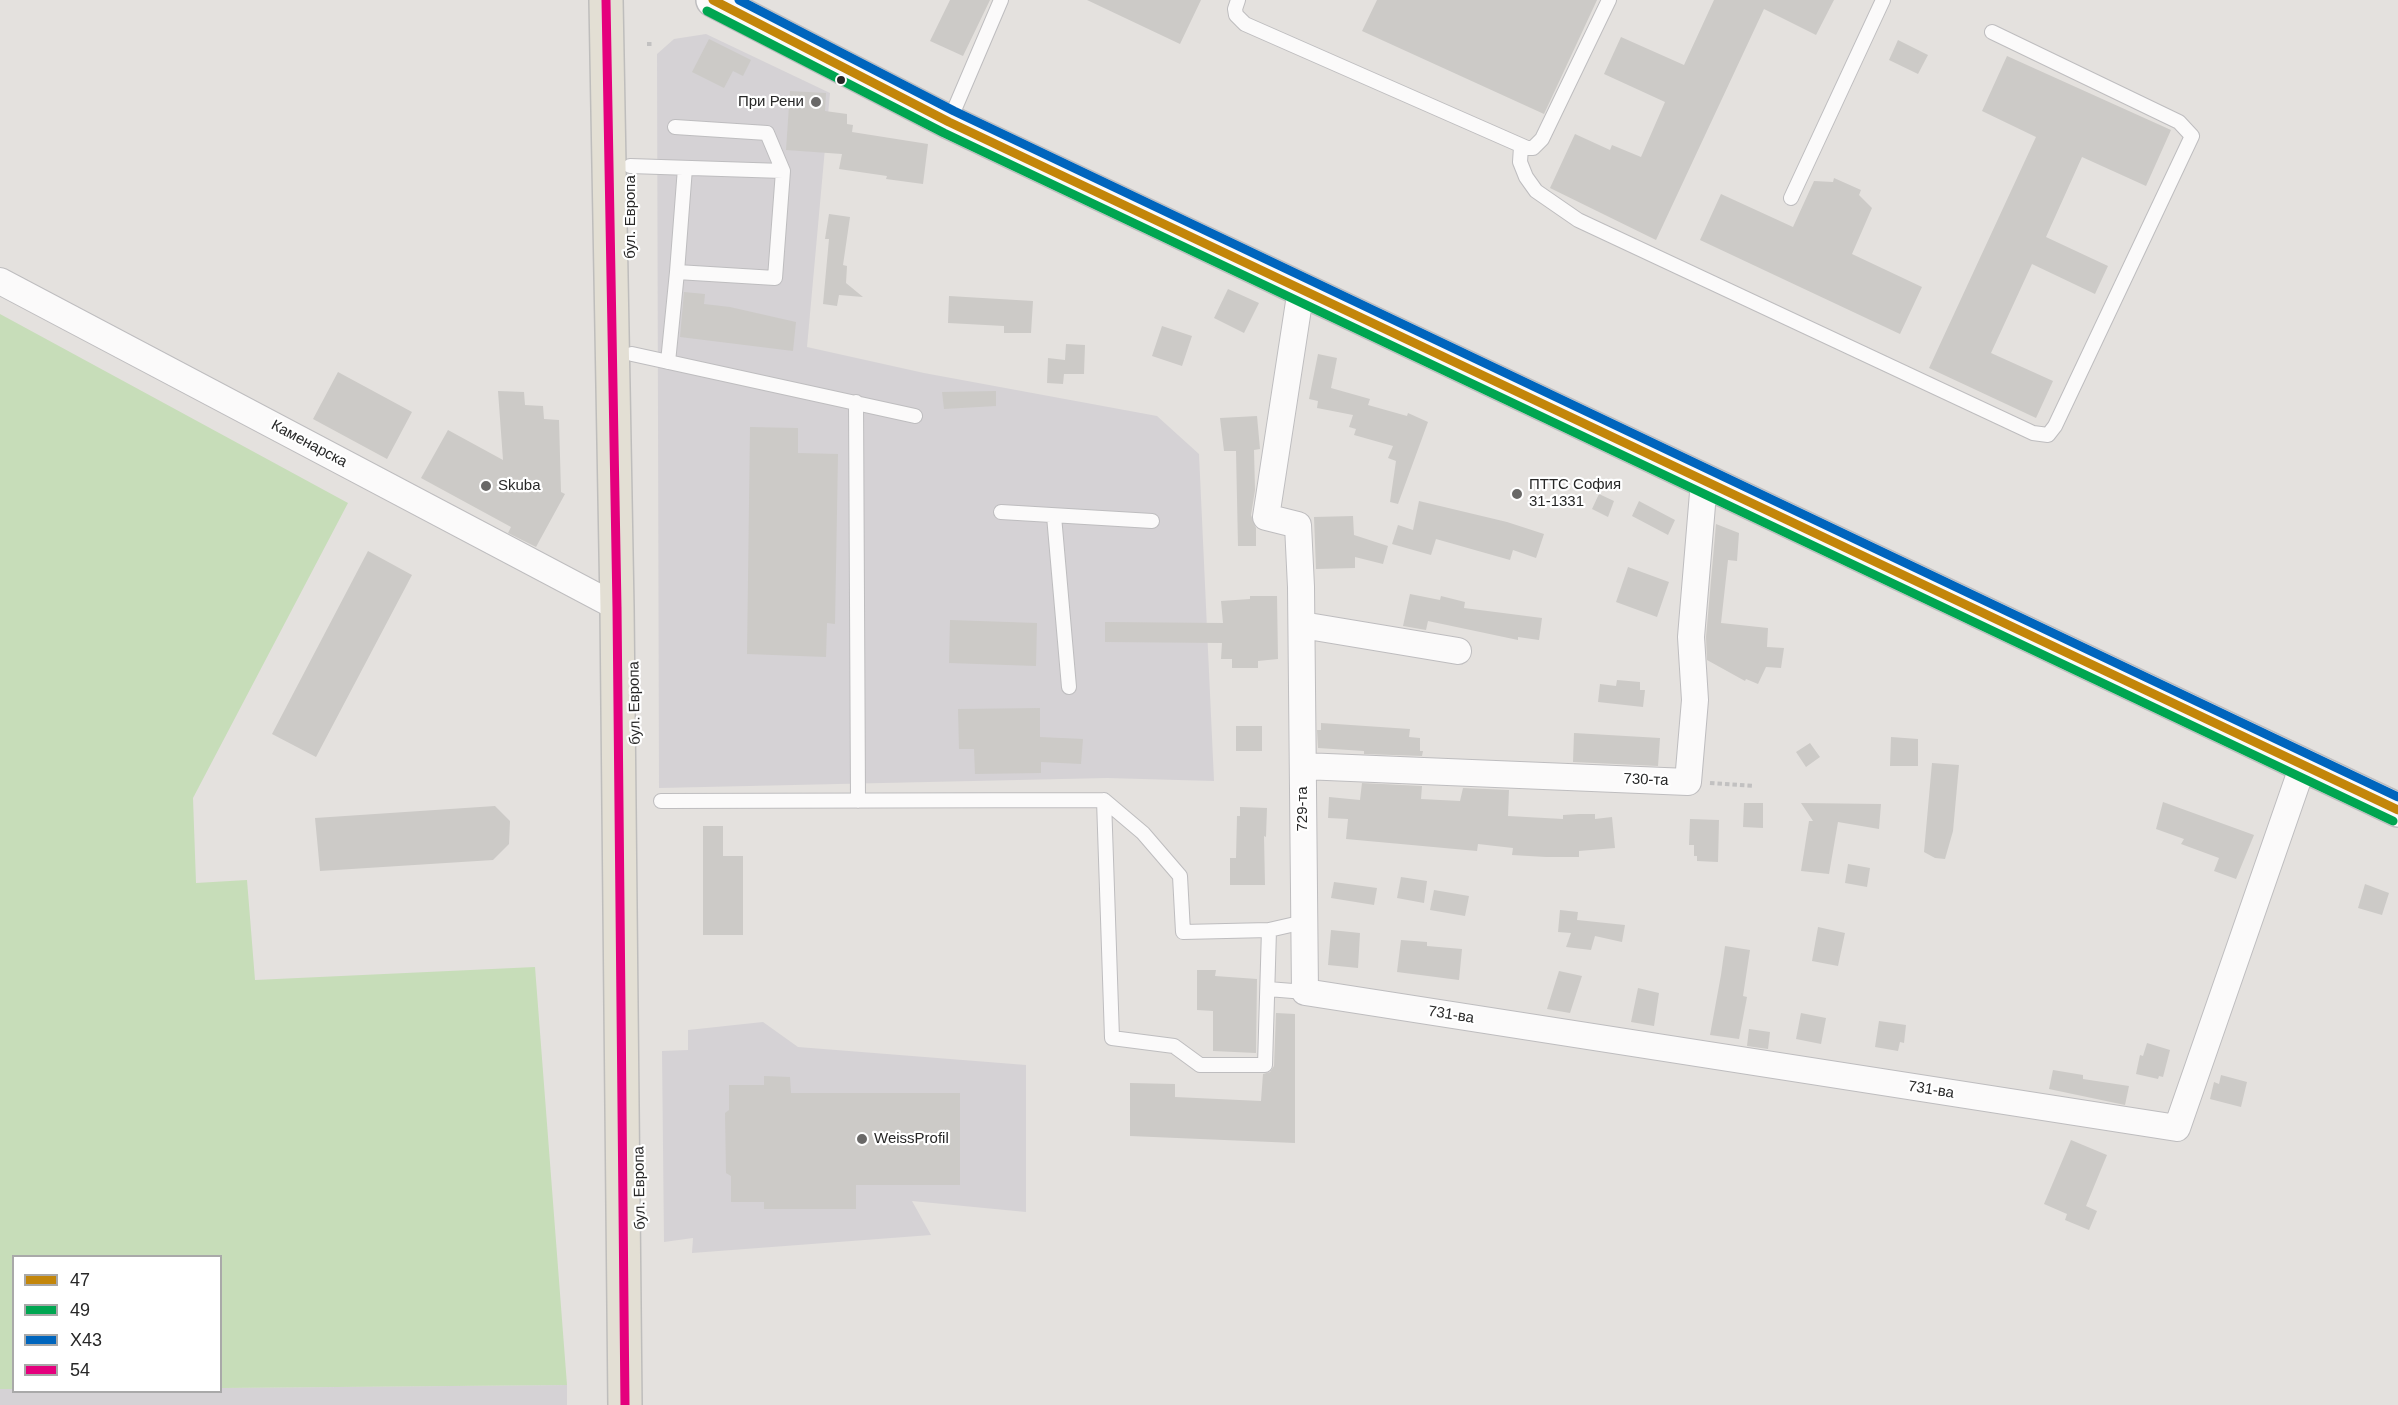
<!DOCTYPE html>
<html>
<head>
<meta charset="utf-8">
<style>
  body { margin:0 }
  #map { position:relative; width:2398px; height:1405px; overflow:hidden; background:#e4e1de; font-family:Arial,sans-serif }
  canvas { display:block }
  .legend { position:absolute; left:12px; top:1255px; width:210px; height:138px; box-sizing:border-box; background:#fff; border:2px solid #a9a9a9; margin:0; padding:8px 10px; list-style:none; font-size:18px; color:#272727 }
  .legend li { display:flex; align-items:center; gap:12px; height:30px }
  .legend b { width:30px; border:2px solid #a9a9a9 }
</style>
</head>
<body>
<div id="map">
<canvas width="2398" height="1405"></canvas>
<ul class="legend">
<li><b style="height:8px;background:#c3860a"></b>47</li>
<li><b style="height:8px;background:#00a651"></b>49</li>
<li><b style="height:8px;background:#0065bd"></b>X43</li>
<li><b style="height:8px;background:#e5007d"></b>54</li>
</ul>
</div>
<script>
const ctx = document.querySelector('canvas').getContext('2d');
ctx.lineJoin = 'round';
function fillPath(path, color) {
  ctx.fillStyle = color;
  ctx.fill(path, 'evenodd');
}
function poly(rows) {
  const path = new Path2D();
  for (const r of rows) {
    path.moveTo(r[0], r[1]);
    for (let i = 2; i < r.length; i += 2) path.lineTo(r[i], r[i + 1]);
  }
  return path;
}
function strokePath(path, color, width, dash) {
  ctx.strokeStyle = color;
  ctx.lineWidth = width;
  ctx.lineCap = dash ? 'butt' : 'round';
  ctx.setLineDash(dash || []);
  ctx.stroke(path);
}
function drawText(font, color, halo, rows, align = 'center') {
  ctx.font = font + ' Arial,sans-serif';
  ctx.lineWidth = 4.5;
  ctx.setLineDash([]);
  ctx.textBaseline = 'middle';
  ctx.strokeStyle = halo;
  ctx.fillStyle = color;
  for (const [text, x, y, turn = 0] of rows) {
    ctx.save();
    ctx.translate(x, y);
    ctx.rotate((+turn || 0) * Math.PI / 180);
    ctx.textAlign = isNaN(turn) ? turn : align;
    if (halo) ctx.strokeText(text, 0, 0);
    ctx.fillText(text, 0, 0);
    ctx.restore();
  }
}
fillPath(poly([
  [706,34,830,93,807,347,924,373,1157,416,1199,454,1214,781,1107,778,659,788,657,54,674,39],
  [763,1022,798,1047,1026,1065,1026,1212,912,1201,931,1235,692,1253,693,1238,664,1242,662,1051,688,1050,688,1030],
  [567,1385,567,1405,0,1405,0,1389,13,1389,14,1392,220,1392,221,1388]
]), '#d5d2d5');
fillPath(poly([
  [0,314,348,503,193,798,196,883,247,880,255,980,535,967,567,1385,221,1388,220,1256,14,1256,13,1389,0,1389]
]), '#c7ddb9');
fillPath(poly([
  [950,0,990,0,963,56,930,41],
  [1087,0,1201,0,1180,44],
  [1377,0,1597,0,1544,114,1362,31],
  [1714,0,1834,0,1816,35,1764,9,1656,240,1550,188,1575,134,1610,150,1612,145,1641,157,1665,102,1604,74,1621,37,1684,65],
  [709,39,751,60,743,76,733,71,724,88,692,72],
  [1898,40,1928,55,1918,74,1889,60],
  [2007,56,2171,130,2146,186,2082,157,2046,237,2108,266,2095,294,2032,264,1991,353,2053,381,2036,418,1929,368,2036,137,1982,111],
  [790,91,826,93,825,111,847,114,847,124,853,125,852,132,928,144,923,184,886,179,887,176,839,169,842,154,786,150],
  [1834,178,1861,190,1859,195,1872,208,1852,254,1922,287,1900,334,1700,240,1721,194,1793,227,1814,181,1833,182],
  [829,214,850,217,843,265,847,266,846,283,863,297,839,295,837,306,823,304,829,239,825,239],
  [1228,289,1259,303,1244,333,1214,318],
  [684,292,705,294,704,304,730,307,796,322,793,351,680,337],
  [949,296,1033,301,1031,333,1004,333,1004,326,948,323],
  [1162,326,1192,336,1182,366,1152,356],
  [1066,344,1085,345,1084,374,1064,374,1063,384,1047,383,1048,358,1065,360],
  [1318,354,1337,358,1331,388,1370,399,1368,405,1407,416,1408,413,1428,422,1398,504,1390,502,1396,461,1388,458,1393,446,1354,435,1356,429,1349,427,1353,415,1317,408,1318,401,1309,399],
  [338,372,412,412,387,459,313,419],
  [498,391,524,392,525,405,543,406,544,419,559,420,561,492,565,494,536,547,508,533,511,527,421,478,448,430,503,460],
  [996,391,996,406,944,409,942,392],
  [1257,416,1260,449,1254,450,1255,490,1251,515,1256,528,1256,546,1238,546,1236,451,1224,451,1220,418],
  [750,427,798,428,798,453,838,454,835,624,827,623,826,657,747,654],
  [1599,494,1614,501,1608,517,1592,509],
  [1419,501,1507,522,1544,534,1536,558,1513,550,1510,560,1436,539,1431,555,1392,544,1398,525,1413,530],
  [1639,501,1675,520,1668,535,1632,516],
  [1353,516,1354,535,1388,546,1383,564,1355,557,1355,568,1316,569,1314,517],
  [1716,524,1739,533,1737,561,1728,560,1721,623,1768,628,1767,647,1784,648,1781,668,1766,667,1758,684,1746,679,1745,681,1707,660,1706,637],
  [368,551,412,575,316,757,272,734],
  [1628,567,1669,582,1657,617,1616,602],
  [1410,594,1440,600,1441,596,1465,602,1464,608,1542,618,1539,640,1518,637,1518,640,1428,621,1426,630,1403,626],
  [1250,596,1277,596,1278,659,1258,661,1258,668,1232,668,1232,659,1221,659,1222,643,1105,642,1105,622,1223,623,1221,601,1250,599],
  [950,620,1037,623,1036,666,949,663],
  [1617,680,1640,682,1640,690,1645,690,1643,707,1598,702,1600,684,1616,686],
  [1040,708,1040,737,1083,739,1081,764,1041,762,1041,773,975,774,974,749,959,749,958,709],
  [1321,723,1410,729,1409,737,1420,738,1420,751,1423,751,1422,756,1364,754,1364,751,1318,748,1317,730,1321,730],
  [1236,726,1262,726,1262,751,1236,751],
  [1574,733,1660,738,1658,766,1573,762],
  [1891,737,1918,739,1918,766,1890,766],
  [1810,743,1820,757,1806,767,1796,752],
  [1932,763,1959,765,1953,831,1945,859,1935,858,1924,852],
  [1362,783,1422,786,1421,799,1460,801,1463,788,1509,790,1508,816,1563,819,1563,815,1579,814,1595,814,1595,819,1612,817,1615,848,1579,851,1579,857,1546,857,1512,855,1513,848,1478,844,1477,851,1346,839,1348,819,1328,818,1329,797,1360,800],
  [2163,802,2254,835,2236,879,2214,871,2219,858,2181,844,2184,839,2156,829],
  [1744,803,1763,803,1763,828,1743,827],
  [1801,803,1881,804,1879,829,1838,822,1829,874,1801,871,1809,821,1813,821],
  [495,806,510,821,509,844,493,860,320,871,315,818],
  [1240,807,1267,808,1266,837,1264,836,1265,885,1230,885,1230,858,1236,858,1237,816,1240,816],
  [1690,819,1719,820,1718,862,1697,861,1697,856,1694,856,1694,845,1689,845],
  [703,826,723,826,723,856,743,856,743,935,703,935],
  [1848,864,1870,868,1867,887,1845,883],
  [1401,877,1427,881,1424,903,1397,898],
  [1334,882,1377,888,1374,905,1331,898],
  [2365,884,2389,893,2382,915,2358,908],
  [1434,890,1469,896,1465,916,1430,910],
  [1560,910,1578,912,1577,920,1625,925,1622,942,1595,936,1591,950,1566,947,1571,933,1558,932],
  [1818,927,1845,933,1838,966,1812,961],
  [1331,930,1360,933,1358,968,1328,965],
  [1401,940,1427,942,1427,946,1462,949,1459,980,1397,972],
  [1725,946,1750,950,1743,996,1747,997,1739,1039,1710,1035,1721,975],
  [1197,970,1216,970,1215,976,1257,979,1256,1053,1213,1051,1213,1011,1197,1010],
  [1559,971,1582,976,1570,1013,1547,1009],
  [1638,988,1659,993,1654,1026,1631,1022],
  [1276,1013,1295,1014,1295,1143,1130,1136,1130,1083,1175,1084,1175,1097,1261,1101,1263,1074,1270,1072,1274,1066],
  [1801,1013,1826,1018,1821,1044,1796,1039],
  [1879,1021,1906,1025,1904,1043,1900,1042,1898,1051,1875,1047],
  [1749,1029,1770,1032,1768,1049,1747,1046],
  [2147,1043,2170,1050,2163,1077,2159,1076,2158,1079,2136,1074,2140,1055,2143,1056],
  [2053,1070,2083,1075,2083,1079,2129,1086,2125,1105,2049,1089],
  [2221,1075,2247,1082,2241,1107,2210,1099,2214,1082,2219,1084],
  [764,1076,790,1077,791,1093,960,1093,960,1185,856,1185,856,1209,764,1209,764,1202,731,1202,731,1176,726,1173,725,1113,729,1110,729,1085,764,1085],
  [2071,1140,2107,1155,2086,1206,2097,1211,2089,1230,2065,1220,2067,1214,2044,1204]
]), '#cccac7');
const lane = poly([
  [1238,0,1235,9,1236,15,1245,24,1527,148,1533,148,1542,139,1609,0],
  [949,122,1001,0],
  [1521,147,1520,162,1526,177,1536,191,1578,220,2033,433,2048,435,2055,426,2192,136,2179,122,1992,32],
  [630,166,783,171],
  [1791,198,1883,0],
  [677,272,685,168],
  [632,354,915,416],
  [668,362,677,272,775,278,783,171,767,133,675,127],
  [856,402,858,801],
  [1001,512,1152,521],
  [1054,516,1069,687],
  [661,801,1104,800,1143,833,1180,876,1183,932,1269,930,1265,1065,1200,1065,1174,1046,1112,1038,1104,800],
  [1269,930,1304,922],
  [1268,989,1305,992]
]);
const street = poly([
  [0,281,617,607],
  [1301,289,1266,517,1298,525,1301,587,1305,992,2177,1128,2303,765],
  [1302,625,1458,651],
  [1303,766,1688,782,1695,700,1691,637,1704,481]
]);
const secondary = poly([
  [713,0,949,122,2398,810]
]);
const primary = poly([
  [606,0,617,607,625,1405]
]);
strokePath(lane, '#bebdbf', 16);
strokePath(street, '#bebdbf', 28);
strokePath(secondary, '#bebdbf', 36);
strokePath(primary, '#bebdbc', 36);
strokePath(poly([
  [647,44,652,44],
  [1710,783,1754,786]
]), '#c2c1c1', 4, [4.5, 3]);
strokePath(lane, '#fbfafa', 14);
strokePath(street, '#fbfafa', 26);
strokePath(secondary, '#fbfafa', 33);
strokePath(primary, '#e3dfd4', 33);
strokePath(poly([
  [713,0,949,122,2398,810]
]), '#c3860a', 9);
strokePath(poly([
  [707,11,944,133,2393,821]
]), '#00a651', 9);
strokePath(poly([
  [739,0,954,111,2398,797]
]), '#0065bd', 9);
strokePath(poly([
  [606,0,617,607,625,1405]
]), '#e5007d', 9);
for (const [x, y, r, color] of [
  [841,80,5,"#272727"],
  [816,102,6,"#696867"],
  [486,486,6,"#696867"],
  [1517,494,6,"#696867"],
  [862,1139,6,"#696867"]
]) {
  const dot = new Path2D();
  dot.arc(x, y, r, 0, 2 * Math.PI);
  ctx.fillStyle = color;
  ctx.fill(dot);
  strokePath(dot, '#fff', 2);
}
drawText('15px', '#272727', '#fff', [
  ["При Рени",804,102,"right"],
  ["ПТТС София",1529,485],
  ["31-1331",1529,502],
  ["Skuba",498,486],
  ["WeissProfil",874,1139]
], 'left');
drawText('15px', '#272727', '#fff', [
  ["бул. Европа",631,217,-90],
  ["Каменарска",309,444,28],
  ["бул. Европа",635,703,-91],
  ["730-та",1646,780,2],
  ["729-та",1303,809,-90],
  ["731-ва",1451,1015,9],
  ["731-ва",1931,1090,9],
  ["бул. Европа",640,1188,-91]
]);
</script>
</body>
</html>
